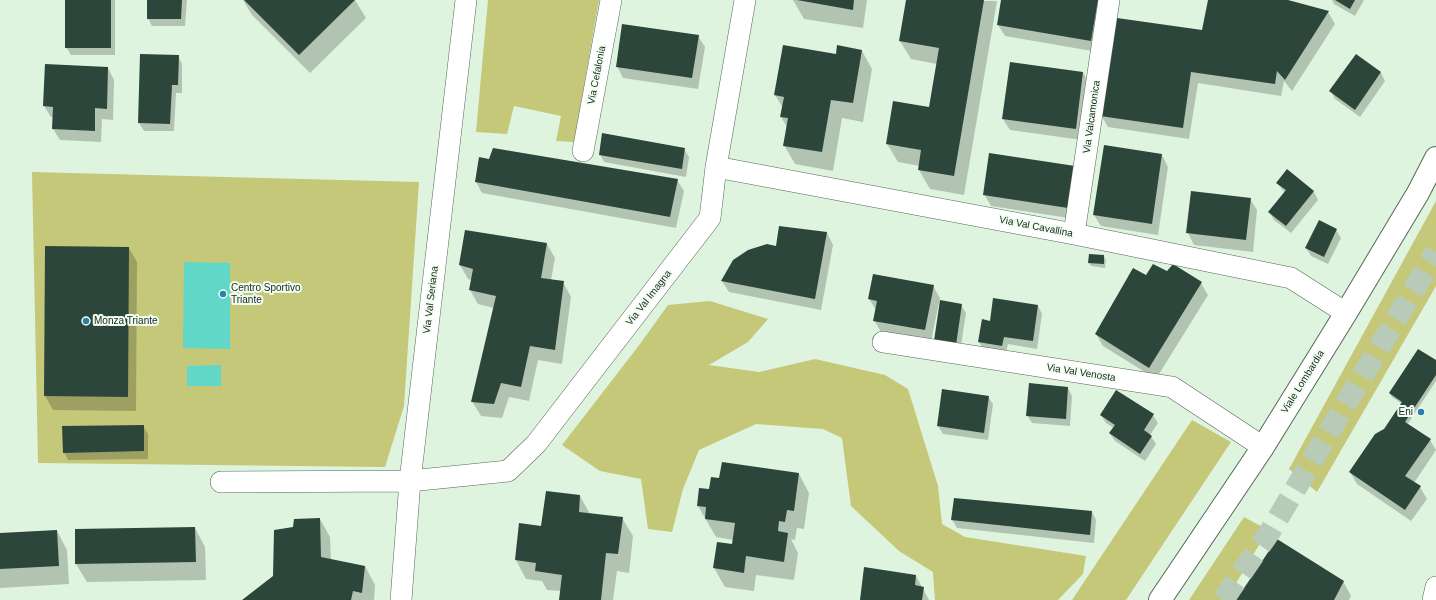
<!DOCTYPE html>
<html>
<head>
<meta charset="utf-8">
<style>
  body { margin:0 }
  canvas { display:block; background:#def4df }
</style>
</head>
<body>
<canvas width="1436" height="600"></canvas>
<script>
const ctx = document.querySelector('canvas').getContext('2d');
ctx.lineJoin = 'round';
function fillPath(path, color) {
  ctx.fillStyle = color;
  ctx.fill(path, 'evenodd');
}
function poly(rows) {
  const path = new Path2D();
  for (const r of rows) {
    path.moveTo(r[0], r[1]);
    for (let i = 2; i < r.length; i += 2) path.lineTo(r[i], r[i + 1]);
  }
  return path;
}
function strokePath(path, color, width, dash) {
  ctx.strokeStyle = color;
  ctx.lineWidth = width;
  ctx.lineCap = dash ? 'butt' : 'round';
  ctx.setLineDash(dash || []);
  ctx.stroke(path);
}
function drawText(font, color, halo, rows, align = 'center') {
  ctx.font = font + ' Helvetica,sans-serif';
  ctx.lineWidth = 4;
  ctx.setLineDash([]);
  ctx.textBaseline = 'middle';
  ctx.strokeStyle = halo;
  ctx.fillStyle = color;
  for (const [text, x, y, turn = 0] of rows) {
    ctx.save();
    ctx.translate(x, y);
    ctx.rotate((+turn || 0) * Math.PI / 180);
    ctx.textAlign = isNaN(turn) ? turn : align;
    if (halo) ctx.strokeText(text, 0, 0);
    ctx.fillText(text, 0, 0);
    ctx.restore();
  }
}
fillPath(poly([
  [488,0,599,0,574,142,556,141,561,116,514,106,507,134,476,132],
  [32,172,419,182,404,406,385,467,38,463],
  [1436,201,1436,286,1317,492,1289,469],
  [710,301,768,319,748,342,709,365,759,372,815,359,885,375,908,389,938,486,942,524,965,537,1086,556,1083,574,1058,600,935,600,933,572,899,551,851,506,842,438,823,429,756,424,699,450,683,489,672,532,648,529,641,479,600,471,562,445,640,344,668,305],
  [1192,420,1231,442,1126,600,1072,600],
  [1244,517,1268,530,1226,600,1189,600]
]), '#c5c879');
fillPath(poly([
  [184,262,230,263,230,349,183,348],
  [221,365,221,386,187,386,187,366]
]), '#61d7c8');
fillPath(poly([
  [66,0,115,0,115,55,71,55,66,47],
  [148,0,187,0,185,26,152,26,148,18],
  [243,0,355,0,366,18,310,73,252,15],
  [793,0,867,0,863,28,804,19],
  [907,0,997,1,964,195,930,189,919,170,920,166,898,162,887,144,930,108,937,64,911,59,900,41],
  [1002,0,1106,0,1098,52,1005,36,998,25],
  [1209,0,1284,0,1328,12,1335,24,1292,91,1284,81,1281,96,1198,83,1189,139,1108,127,1101,115,1203,31],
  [1332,0,1364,0,1355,16,1334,4],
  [698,36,705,47,698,89,623,78,617,66],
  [862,51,872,69,863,122,842,118,833,171,795,164,784,145,787,127,781,117,783,108,775,95],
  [178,56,182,64,182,93,176,93,174,131,144,131,139,123],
  [1356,56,1381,73,1385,81,1360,117,1335,99,1331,91],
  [108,68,114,80,113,120,102,119,101,142,60,140,53,129,54,117,51,117,44,106],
  [1083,72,1089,84,1082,140,1010,130,1003,119],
  [684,149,689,157,686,177,604,162,600,154],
  [1162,155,1168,167,1158,235,1101,226,1094,215],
  [1074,167,1075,219,991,206,984,194],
  [1287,170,1314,192,1318,200,1291,233,1274,220,1269,212,1285,193,1277,183],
  [677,180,684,191,676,228,482,193,476,182],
  [1192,192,1250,199,1257,210,1253,252,1194,245,1188,233],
  [1336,230,1341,238,1328,264,1311,256,1306,248],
  [827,233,833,245,821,310,729,292,722,281,777,247],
  [547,244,555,258,551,280,563,282,571,297,562,364,538,360,529,401,509,397,502,418,481,416,472,401,494,308,478,304,470,290,472,280,468,279,460,265],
  [129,248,137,262,136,411,53,410,45,396],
  [1104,256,1106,260,1105,268,1091,266,1089,263],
  [1167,272,1201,283,1208,295,1156,379,1103,346,1096,334,1146,276],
  [933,286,940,298,931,341,881,332,874,320,876,310,869,299],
  [961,305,966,313,960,352,940,349],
  [1038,306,1042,314,1037,349,1008,344,1006,353,984,350,979,342,990,322],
  [1436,362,1436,381,1407,425,1430,440,1436,450,1414,483,1420,487,1427,499,1411,521,1357,484,1350,472,1385,430,1402,404,1392,397,1390,394],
  [1068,388,1072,396,1070,426,1032,423,1027,415],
  [1117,391,1153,415,1158,423,1150,435,1156,444,1145,461,1115,441,1110,434,1114,428,1106,423,1101,415],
  [988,397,993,404,988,440,943,434,938,426],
  [143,426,148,434,148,459,68,460,64,452],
  [799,474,809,493,804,529,797,528,795,540,791,539,798,553,794,580,756,575,754,591,725,587,714,568,732,545,733,540,716,537,698,506,720,479],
  [580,496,590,514,622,518,633,536,629,573,617,571,613,600,560,600,561,591,547,590,542,581,526,579,516,560,520,524,542,527],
  [1092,512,1096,520,1094,543,957,528,952,520],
  [320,519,330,537,331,560,365,566,375,585,374,600,244,600,274,576,293,528],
  [195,528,205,547,206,580,87,582,76,564],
  [57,531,67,550,69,584,0,588,0,534],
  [916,576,929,600,861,600],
  [1343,581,1351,596,1349,600,1237,600]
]), '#0003');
fillPath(poly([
  [65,0,111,0,111,48,65,48],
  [147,0,182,0,181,19,147,19],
  [244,0,355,0,299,55],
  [797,0,854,0,853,10],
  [906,0,984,0,954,176,918,170,921,150,886,144,893,101,929,107,939,48,899,41],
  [1001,0,1098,0,1091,41,997,25],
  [1208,0,1288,0,1329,11,1285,80,1277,71,1275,84,1191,72,1183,128,1100,116,1117,18,1202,30],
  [1335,0,1355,0,1350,9],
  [622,24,699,35,692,78,616,67],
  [783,45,836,54,837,45,862,50,853,103,831,100,822,152,783,146,788,118,780,117,784,97,774,95],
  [140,54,179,55,178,85,172,85,170,124,138,123],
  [1356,54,1381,72,1355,110,1329,91],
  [1010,62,1083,72,1076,129,1002,119],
  [45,64,108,67,107,109,95,108,95,131,52,129,53,107,43,106],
  [602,133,685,148,682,169,599,155],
  [1104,145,1162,154,1152,224,1093,215],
  [493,148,678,179,670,217,475,182,479,157,489,159],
  [989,153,1075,166,1068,208,983,195],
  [1287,169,1314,191,1286,226,1268,212,1286,190,1276,183],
  [1191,191,1251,198,1246,240,1186,233],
  [1319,220,1337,229,1324,257,1305,248],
  [779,226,827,232,815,299,721,281,733,260,748,250,767,244,776,246],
  [465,230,547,243,541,278,564,281,555,350,530,346,521,387,501,383,494,404,471,402,496,296,469,290,473,269,459,265],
  [45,246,129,247,128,397,44,396],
  [1089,254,1104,255,1104,264,1088,263],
  [1153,264,1167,271,1173,264,1202,282,1149,368,1095,334,1133,268,1146,275],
  [873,274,934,285,925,330,873,321,877,301,868,299],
  [993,298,1038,305,1033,341,1004,337,1002,346,978,342,982,319,990,321],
  [940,300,962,304,956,345,934,341],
  [1418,349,1436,360,1436,375,1405,422,1431,439,1405,476,1421,486,1405,510,1349,472,1375,434,1384,429,1402,402,1389,393],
  [1029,383,1068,387,1066,419,1026,416],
  [942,389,989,396,984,433,937,426],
  [1116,390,1154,414,1144,430,1152,436,1140,454,1109,433,1115,425,1100,415],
  [144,425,144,451,63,453,62,426],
  [722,462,799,473,794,511,787,510,785,522,779,521,778,531,788,533,784,562,746,556,744,573,713,568,717,542,732,544,735,523,705,519,706,507,697,506,699,488,709,489,711,477,719,478],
  [546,491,580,495,579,512,623,517,618,554,606,553,601,600,559,600,562,575,535,571,536,563,515,560,519,523,541,526],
  [954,498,1092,511,1090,535,951,520],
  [320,518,321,557,365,566,362,593,353,591,351,600,242,600,273,576,274,530,293,527,294,519],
  [195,527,196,562,75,564,75,529],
  [57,530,59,566,0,569,0,533],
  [1277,539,1344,581,1334,600,1236,600],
  [864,567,916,575,915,585,924,587,922,600,860,600]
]), '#2d463b');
strokePath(poly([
  [1223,600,1271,530,1436,252]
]), '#b8cbb9', 22, [22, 11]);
const minor = poly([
  [583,151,611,0],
  [716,167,1074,234,1291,278,1346,313],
  [1074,234,1109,0],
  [883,342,1172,387,1263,447],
  [221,482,410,481,508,471,536,444,710,218,716,167,745,0],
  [401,600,410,481,466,0],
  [1433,600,1436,587]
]);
const tertiary = poly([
  [1160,600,1263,447,1346,313,1418,193,1436,158]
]);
strokePath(minor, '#546856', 22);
strokePath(tertiary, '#546856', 24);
strokePath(minor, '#fff', 21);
strokePath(tertiary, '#fff', 22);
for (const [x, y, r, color] of [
  [223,294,4,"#2e7fb0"],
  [86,321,4,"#2e7fb0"],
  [1421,412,4,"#2e7fb0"]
]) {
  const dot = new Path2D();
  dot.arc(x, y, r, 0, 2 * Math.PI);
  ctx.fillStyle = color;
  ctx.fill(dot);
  strokePath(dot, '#f1fef2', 1.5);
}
drawText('10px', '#202921', '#f1fef2', [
  ["Via Cefalonia",597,75,-79],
  ["Via Valcamonica",1092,117,-82],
  ["Via Val Cavallina",1036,227,11],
  ["Via Val Imagna",649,298,-52],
  ["Via Val Seriana",431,300,-83],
  ["Via Val Venosta",1081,373,9],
  ["Viale Lombardia",1303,382,-58]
]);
drawText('10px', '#202921', '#f1fef2', [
  ["Centro Sportivo",231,288],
  ["Triante",231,300],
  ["Monza Triante",94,321],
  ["Eni",1413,412,"right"]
], 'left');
</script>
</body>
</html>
